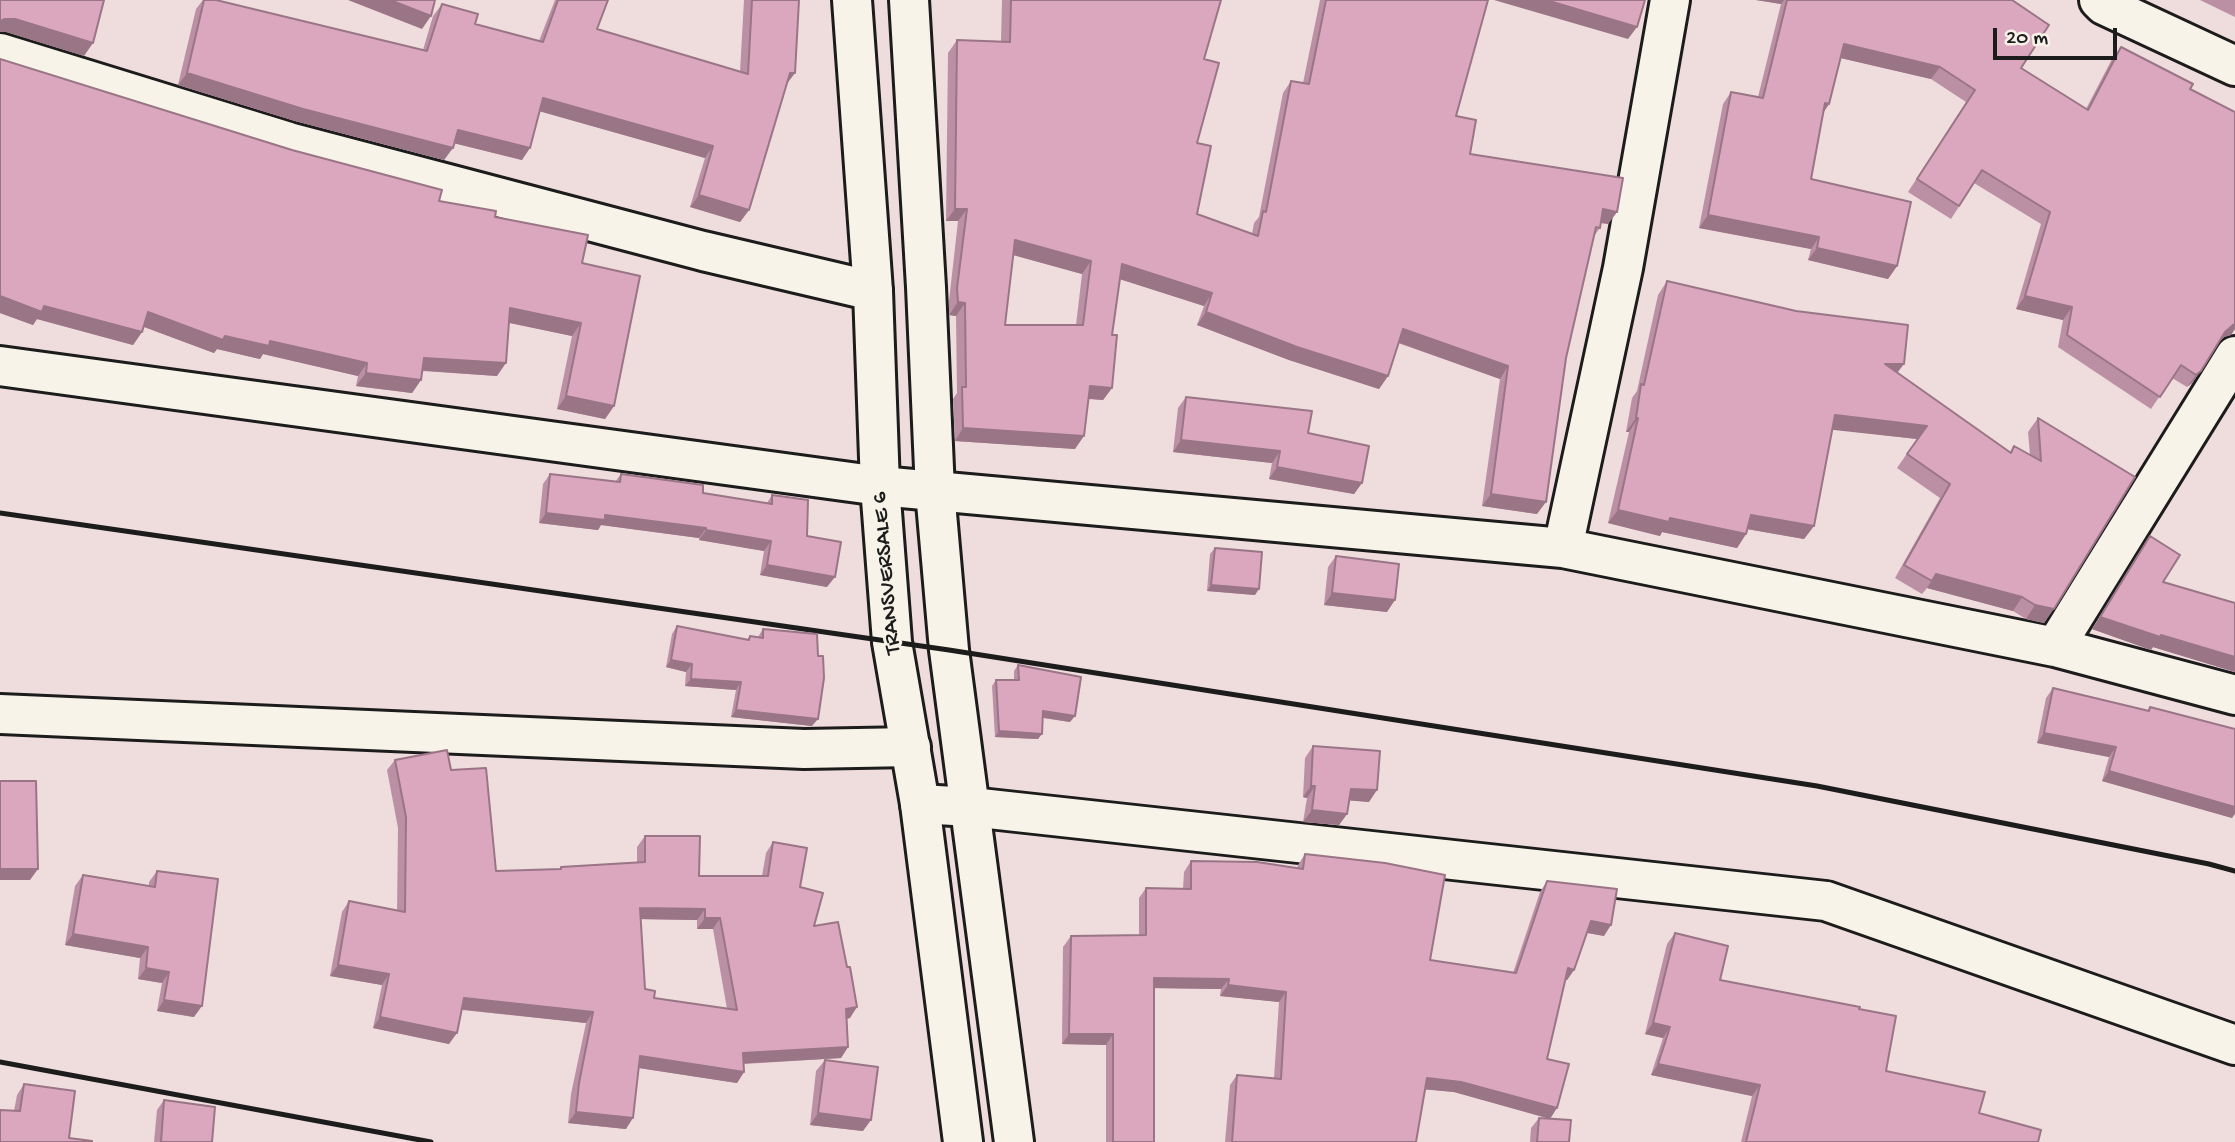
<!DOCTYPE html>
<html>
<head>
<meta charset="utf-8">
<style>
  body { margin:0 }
  #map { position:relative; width:2235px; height:1142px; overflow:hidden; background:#efdcdc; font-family:"Gochi Hand",sans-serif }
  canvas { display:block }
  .scale { position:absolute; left:1993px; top:28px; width:124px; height:32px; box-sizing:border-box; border:4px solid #1c1c1c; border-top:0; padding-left:9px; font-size:21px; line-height:24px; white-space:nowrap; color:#1c1c1c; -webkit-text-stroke:5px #f7f3e8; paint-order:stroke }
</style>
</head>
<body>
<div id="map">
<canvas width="2235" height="1142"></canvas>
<div class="scale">20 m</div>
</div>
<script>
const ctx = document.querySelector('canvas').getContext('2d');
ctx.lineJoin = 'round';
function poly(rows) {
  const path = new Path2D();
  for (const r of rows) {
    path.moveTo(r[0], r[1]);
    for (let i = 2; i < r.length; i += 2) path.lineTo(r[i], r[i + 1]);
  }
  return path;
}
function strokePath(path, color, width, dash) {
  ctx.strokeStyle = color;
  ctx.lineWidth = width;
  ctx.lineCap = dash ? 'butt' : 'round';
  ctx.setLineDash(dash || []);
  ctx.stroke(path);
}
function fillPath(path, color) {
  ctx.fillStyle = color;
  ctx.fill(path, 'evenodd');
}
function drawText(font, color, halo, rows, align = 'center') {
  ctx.font = font + ' "Gochi Hand",sans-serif';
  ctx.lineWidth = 6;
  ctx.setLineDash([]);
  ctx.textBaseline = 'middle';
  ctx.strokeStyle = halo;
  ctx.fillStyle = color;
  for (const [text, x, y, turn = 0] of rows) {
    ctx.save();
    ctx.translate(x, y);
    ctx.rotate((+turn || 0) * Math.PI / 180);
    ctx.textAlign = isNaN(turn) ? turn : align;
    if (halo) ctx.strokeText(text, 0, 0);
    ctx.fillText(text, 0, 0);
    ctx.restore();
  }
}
const minor = poly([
  [2099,0,2104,5,2235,66],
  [0,53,289,142,703,251,873,291],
  [0,366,880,486,1563,548,2055,647,2235,695],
  [1563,548,1623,268,1670,0],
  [2055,647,2235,356],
  [0,714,804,749,911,747],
  [920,804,971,807,1826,901,2235,1045]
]);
const secondary = poly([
  [852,0,873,291,880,486,892,642,920,804,963,1142],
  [909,0,926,287,935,491,949,650,1014,1142]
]);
strokePath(minor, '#1c1c1c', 44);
strokePath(secondary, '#1c1c1c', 44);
strokePath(minor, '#f7f3e8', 38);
strokePath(secondary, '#f7f3e8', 38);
strokePath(poly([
  [0,513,949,650,1817,786,2209,864,2235,871],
  [0,1062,431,1142]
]), '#1c1c1c', 5);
fillPath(poly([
  [203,0,216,0,423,50,433,16,442,4,475,24,539,41,555,0,608,0,597,29,740,72,744,0,799,0,786,85,749,210,740,222,690,207,705,158,540,111,522,160,454,143,444,160,295,121,178,85,196,9],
  [1002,0,1221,0,1204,59,1197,143,1197,214,1252,234,1254,223,1259,217,1283,93,1291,81,1303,83,1320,0,1488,0,1456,116,1470,154,1617,212,1608,224,1601,223,1600,228,1594,236,1566,358,1537,514,1482,506,1500,379,1398,343,1388,376,1379,389,1289,360,1197,325,1204,306,1120,279,1112,335,1112,388,1103,400,1088,399,1075,449,955,441,953,399,957,393,956,316,949,315,949,301,958,221,946,221,948,53,957,40,1001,41],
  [1013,255,1082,274,1076,325,1005,325],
  [1756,0,2012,0,2021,68,2086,109,2112,59,2121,47,2190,89,2231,335,2224,337,2219,342,2192,383,2187,387,2172,378,2151,409,2058,347,2063,320,2016,309,2041,224,1974,183,1951,219,1908,192,1966,102,1931,79,1841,58,1829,104,1823,113,1811,179,1897,266,1888,279,1808,260,1811,249,1699,228,1723,104,1731,92,1758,97,1781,4],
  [2200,0,2235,0,2235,17],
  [0,59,439,201,495,217,582,263,614,406,605,419,557,409,572,336,509,323,497,376,422,371,421,380,412,393,356,386,358,376,263,354,260,359,217,349,214,353,144,327,142,332,133,345,37,319,33,325,0,313],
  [1667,281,1898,373,2010,452,2014,446,2030,455,2028,432,2038,418,2135,477,2044,623,2026,619,2013,611,1927,588,1922,594,1895,578,1940,498,1897,468,1917,439,1832,429,1814,526,1804,539,1747,529,1746,534,1737,548,1662,532,1660,536,1608,523,1629,432,1626,432,1632,398,1637,391,1658,295],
  [1186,397,1308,433,1362,483,1354,494,1269,479,1272,463,1173,452,1178,408],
  [550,474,615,482,621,474,703,493,767,503,772,495,807,536,827,587,760,575,764,551,699,540,699,538,601,525,598,530,539,523,543,484],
  [2150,536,2163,582,2235,603,2235,672,2153,647,2151,650,2092,629],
  [1215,548,1255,595,1207,591,1210,554],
  [1336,556,1387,612,1324,605,1328,567],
  [677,626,747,640,750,636,758,637,763,629,812,726,731,717,736,690,685,686,686,672,666,667,672,634],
  [1018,665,1070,722,1043,718,1038,739,995,737,992,686,996,680,1014,680,1014,671],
  [2053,688,2147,711,2150,707,2232,818,2102,781,2109,757,2037,743,2046,698],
  [1313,746,1369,802,1349,800,1347,814,1339,825,1303,822,1307,798,1303,797,1305,758],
  [395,760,451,770,496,871,559,869,561,867,637,862,637,847,645,836,699,876,762,876,766,853,773,842,800,887,850,1018,847,1019,848,1047,841,1058,744,1064,744,1072,737,1083,639,1068,626,1129,568,1123,571,1094,586,1023,462,1010,449,1044,373,1028,382,985,330,976,342,912,349,901,397,911,398,828,387,770],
  [641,919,697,920,697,929,713,929,727,1009,654,998,645,989],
  [1305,854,1430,960,1513,973,1540,892,1547,881,1604,936,1587,933,1574,970,1567,980,1565,980,1547,1059,1550,1119,1569,1142,1530,1142,1531,1128,1539,1118,1549,1118,1454,1092,1425,1089,1416,1142,1225,1142,1230,1085,1237,1075,1274,1078,1279,1002,1220,996,1221,989,1154,988,1154,1142,1106,1142,1106,1045,1062,1044,1063,947,1071,936,1139,935,1139,898,1146,888,1183,889,1184,872,1191,861,1297,868,1298,865],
  [157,871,194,1017,157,1011,162,983,138,979,140,958,65,945,75,886,83,875,149,886,149,882],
  [1675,933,1720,980,1859,1009,1886,1071,1979,1113,2038,1142,1741,1142,1752,1096,1651,1075,1663,1038,1645,1034,1667,944],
  [825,1060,863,1131,810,1125,816,1071],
  [24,1084,69,1138,0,1142,14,1111,17,1095],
  [164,1100,212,1142,154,1142,157,1110]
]), '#bc90a4');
fillPath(poly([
  [348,0,390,0,431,16,422,29],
  [1494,0,1546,0,1637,27,1628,39],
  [1756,0,1784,0,1781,4],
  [5,19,15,19,93,43,84,56,6,32,0,32,0,21],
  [1844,44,1940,67,1931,79,1836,57],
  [187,73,453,148,444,160,295,121,178,85],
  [790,73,795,73,786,85],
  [543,98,713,146,705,158,535,110],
  [1825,103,1829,104,1821,116],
  [458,130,530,148,522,160,449,142],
  [699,195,749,210,740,222,690,207],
  [955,209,967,209,958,221,946,221],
  [1603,209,1617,212,1608,224,1594,222],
  [1708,215,1819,237,1811,249,1699,228],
  [1015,240,1091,261,1082,274,1006,253],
  [1817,248,1897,266,1888,279,1808,260],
  [1122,264,1212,293,1204,306,1113,277],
  [0,296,44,306,142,332,133,345,37,319,33,325,0,313],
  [2025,296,2072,307,2063,320,2016,309],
  [958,302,965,303,956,316,949,315],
  [510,308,581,323,572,336,501,321],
  [148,312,225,336,270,341,367,363,358,376,263,354,260,359,217,349,214,353,139,325],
  [1206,312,1388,376,1379,389,1289,360,1197,325],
  [2235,324,2235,329,2231,335,2224,337,2216,344,2225,332,2233,325],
  [1403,329,1508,366,1500,379,1394,341],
  [424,358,506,363,497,376,415,370],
  [1885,364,1904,364,1894,377],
  [2201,371,2192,383,2187,387,2196,375],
  [366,373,421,380,412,393,356,386],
  [1090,386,1112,388,1103,400,1081,398],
  [566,396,614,406,605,419,557,409],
  [1835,415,1927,426,1917,439,1825,429],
  [1636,418,1638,418,1629,432,1626,432],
  [963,428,1084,436,1075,449,955,441],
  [1181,440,1280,451,1272,463,1173,452],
  [1277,467,1362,483,1354,494,1269,479],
  [1491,494,1546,502,1537,514,1482,506],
  [1618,510,1670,518,1746,534,1737,548,1662,532,1660,536,1608,523],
  [546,513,605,515,706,528,699,538,601,525,598,530,539,523],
  [1751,515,1814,526,1804,539,1741,528],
  [706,530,771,541,764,551,699,540],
  [767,565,835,577,827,587,760,575],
  [1936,574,2022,597,2013,611,1927,588],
  [1211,585,1259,589,1255,595,1207,591],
  [1332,593,1395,600,1387,612,1324,605],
  [2035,605,2054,609,2044,623,2026,619],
  [2100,617,2235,657,2235,672,2153,647,2151,650,2092,629],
  [671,660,692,664,686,672,666,667],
  [691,679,741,682,736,690,685,686],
  [736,710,818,719,812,726,731,717],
  [1043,711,1075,716,1070,722,1039,717],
  [999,731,1042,734,1038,739,995,737],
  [2044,733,2116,747,2109,757,2037,743],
  [2109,771,2235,807,2235,814,2232,818,2102,781],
  [1311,786,1315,786,1307,798,1303,797],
  [1351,789,1377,790,1369,802,1343,800],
  [1312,810,1347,814,1339,825,1303,822],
  [0,869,38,869,30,880,0,880],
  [640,908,705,909,697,920,633,919],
  [705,918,720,918,713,929,697,929],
  [1591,921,1611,925,1604,936,1583,932],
  [73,934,148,947,140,958,65,945],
  [338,965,389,974,382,985,330,976],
  [146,968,169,972,162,983,138,979],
  [1568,968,1574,970,1567,980,1561,978],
  [1154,978,1229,979,1221,989,1147,988],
  [1228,985,1286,992,1279,1002,1220,996],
  [464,998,593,1012,586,1023,457,1009],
  [164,1000,202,1006,194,1017,157,1011],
  [857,1007,850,1018,838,1020,846,1009],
  [380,1017,457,1033,449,1044,373,1028],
  [1653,1023,1670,1027,1663,1038,1645,1034],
  [1069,1034,1113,1034,1106,1045,1062,1044],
  [848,1047,841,1058,735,1064,743,1053],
  [640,1056,744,1072,737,1083,632,1067],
  [1658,1064,1760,1085,1752,1096,1651,1075],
  [1427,1078,1461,1082,1557,1108,1550,1119,1454,1092,1420,1089],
  [576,1112,633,1118,626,1129,568,1123],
  [818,1113,871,1120,863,1131,810,1125]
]), '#997586');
const building = poly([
  [0,0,104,0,93,43,15,19,5,19,0,21,0,0],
  [204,0,216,0,427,51,442,4,478,14,475,24,543,42,558,0,608,0,597,29,748,74,752,0,799,0,795,73,790,73,749,210,699,195,713,146,543,98,530,148,458,130,453,148,303,109,187,73,204,0],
  [390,0,435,0,431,16,390,0],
  [1011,0,1221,0,1204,59,1219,63,1197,143,1211,146,1197,214,1258,236,1263,211,1266,212,1291,81,1309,84,1326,0,1488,0,1456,116,1476,120,1470,154,1623,178,1617,212,1603,209,1600,228,1596,227,1566,358,1546,502,1491,494,1508,366,1403,329,1388,376,1297,347,1206,312,1212,293,1122,264,1112,335,1117,335,1112,388,1090,386,1084,436,963,428,962,387,966,387,965,303,958,302,957,288,967,209,955,209,957,40,1010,42,1011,0],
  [1015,240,1091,261,1083,325,1005,325,1015,240],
  [1546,0,1645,0,1637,27,1546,0],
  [1787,0,2012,0,2049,25,2021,68,2088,110,2121,47,2193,84,2190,89,2235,112,2235,324,2233,325,2225,332,2201,371,2196,375,2181,365,2160,397,2067,335,2072,307,2025,296,2050,212,1982,170,1959,206,1917,179,1975,90,1940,67,1844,44,1829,104,1825,103,1811,179,1911,202,1897,266,1817,248,1819,237,1708,215,1731,92,1763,98,1787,0],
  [0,59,292,150,442,190,439,201,496,211,495,217,588,235,582,263,640,276,614,406,566,396,581,323,510,308,506,363,424,358,421,380,366,373,367,363,270,341,269,346,225,336,223,340,148,312,142,332,44,306,42,312,0,296,0,59],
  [1667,281,1796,311,1908,325,1904,364,1885,364,2011,453,2014,446,2041,461,2038,418,2135,477,2054,609,2035,605,2022,597,1936,574,1932,581,1904,565,1950,484,1907,454,1927,426,1835,415,1814,526,1751,515,1746,534,1670,518,1669,522,1618,510,1638,418,1636,418,1641,384,1644,385,1667,281],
  [1186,397,1312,411,1308,433,1369,446,1362,483,1277,467,1280,451,1181,440,1186,397],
  [550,474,620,482,621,474,703,485,703,493,772,504,772,495,808,500,807,536,841,542,835,577,767,565,771,541,706,530,706,528,605,515,605,520,546,513,550,474],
  [2150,536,2180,555,2163,582,2235,603,2235,657,2161,635,2160,637,2100,617,2150,536],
  [1215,548,1262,552,1259,589,1211,585,1215,548],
  [1336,556,1399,564,1395,600,1332,593,1336,556],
  [677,626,749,640,750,636,763,638,763,629,817,634,818,656,823,656,824,678,818,719,736,710,741,682,691,679,692,664,671,660,677,626],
  [1018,665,1081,677,1075,716,1043,711,1042,734,999,731,996,680,1019,680,1018,665],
  [2053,688,2149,711,2150,707,2235,729,2235,807,2109,771,2116,747,2044,733,2053,688],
  [1313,746,1380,751,1377,790,1351,789,1347,814,1312,810,1315,786,1311,786,1313,746],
  [447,750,451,770,486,768,496,871,561,869,561,867,645,862,645,836,700,836,699,876,768,876,773,842,807,848,800,887,823,893,814,926,838,922,847,967,850,967,857,1007,846,1009,848,1047,743,1053,744,1072,640,1056,633,1118,576,1112,579,1083,593,1012,464,998,457,1033,380,1017,389,974,338,965,349,901,405,912,406,817,395,760,447,750],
  [640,908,705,909,705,918,720,918,737,1010,654,998,655,991,645,989,640,908],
  [0,781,36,781,38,869,0,869,0,781],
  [1305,854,1385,863,1445,875,1430,960,1516,973,1547,881,1617,889,1611,925,1591,921,1574,970,1568,968,1547,1059,1569,1064,1557,1108,1461,1082,1427,1078,1416,1142,1232,1142,1237,1075,1281,1079,1286,992,1228,985,1229,979,1154,978,1154,1142,1113,1142,1113,1034,1069,1034,1071,936,1146,935,1146,888,1191,889,1191,861,1257,862,1303,869,1305,854],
  [157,871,218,879,202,1006,164,1000,169,972,146,968,148,947,73,934,83,875,155,887,157,871],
  [1675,933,1728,946,1720,980,1860,1007,1859,1009,1896,1016,1886,1071,1985,1092,1979,1113,2041,1130,2038,1142,1746,1142,1760,1085,1658,1064,1670,1027,1653,1023,1675,933],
  [825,1060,878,1067,871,1120,818,1113,825,1060],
  [24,1084,75,1091,69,1138,92,1141,92,1142,0,1142,0,1110,20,1111,24,1084],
  [164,1100,215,1107,212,1142,161,1142,164,1100],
  [1539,1118,1571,1120,1569,1142,1537,1142,1539,1118]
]);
fillPath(building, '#dba7bf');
strokePath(building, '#997586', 2);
drawText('23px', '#1c1c1c', '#f7f3e8', [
  ["TRANSVERSALE 6",888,573,-95]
]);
</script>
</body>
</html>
